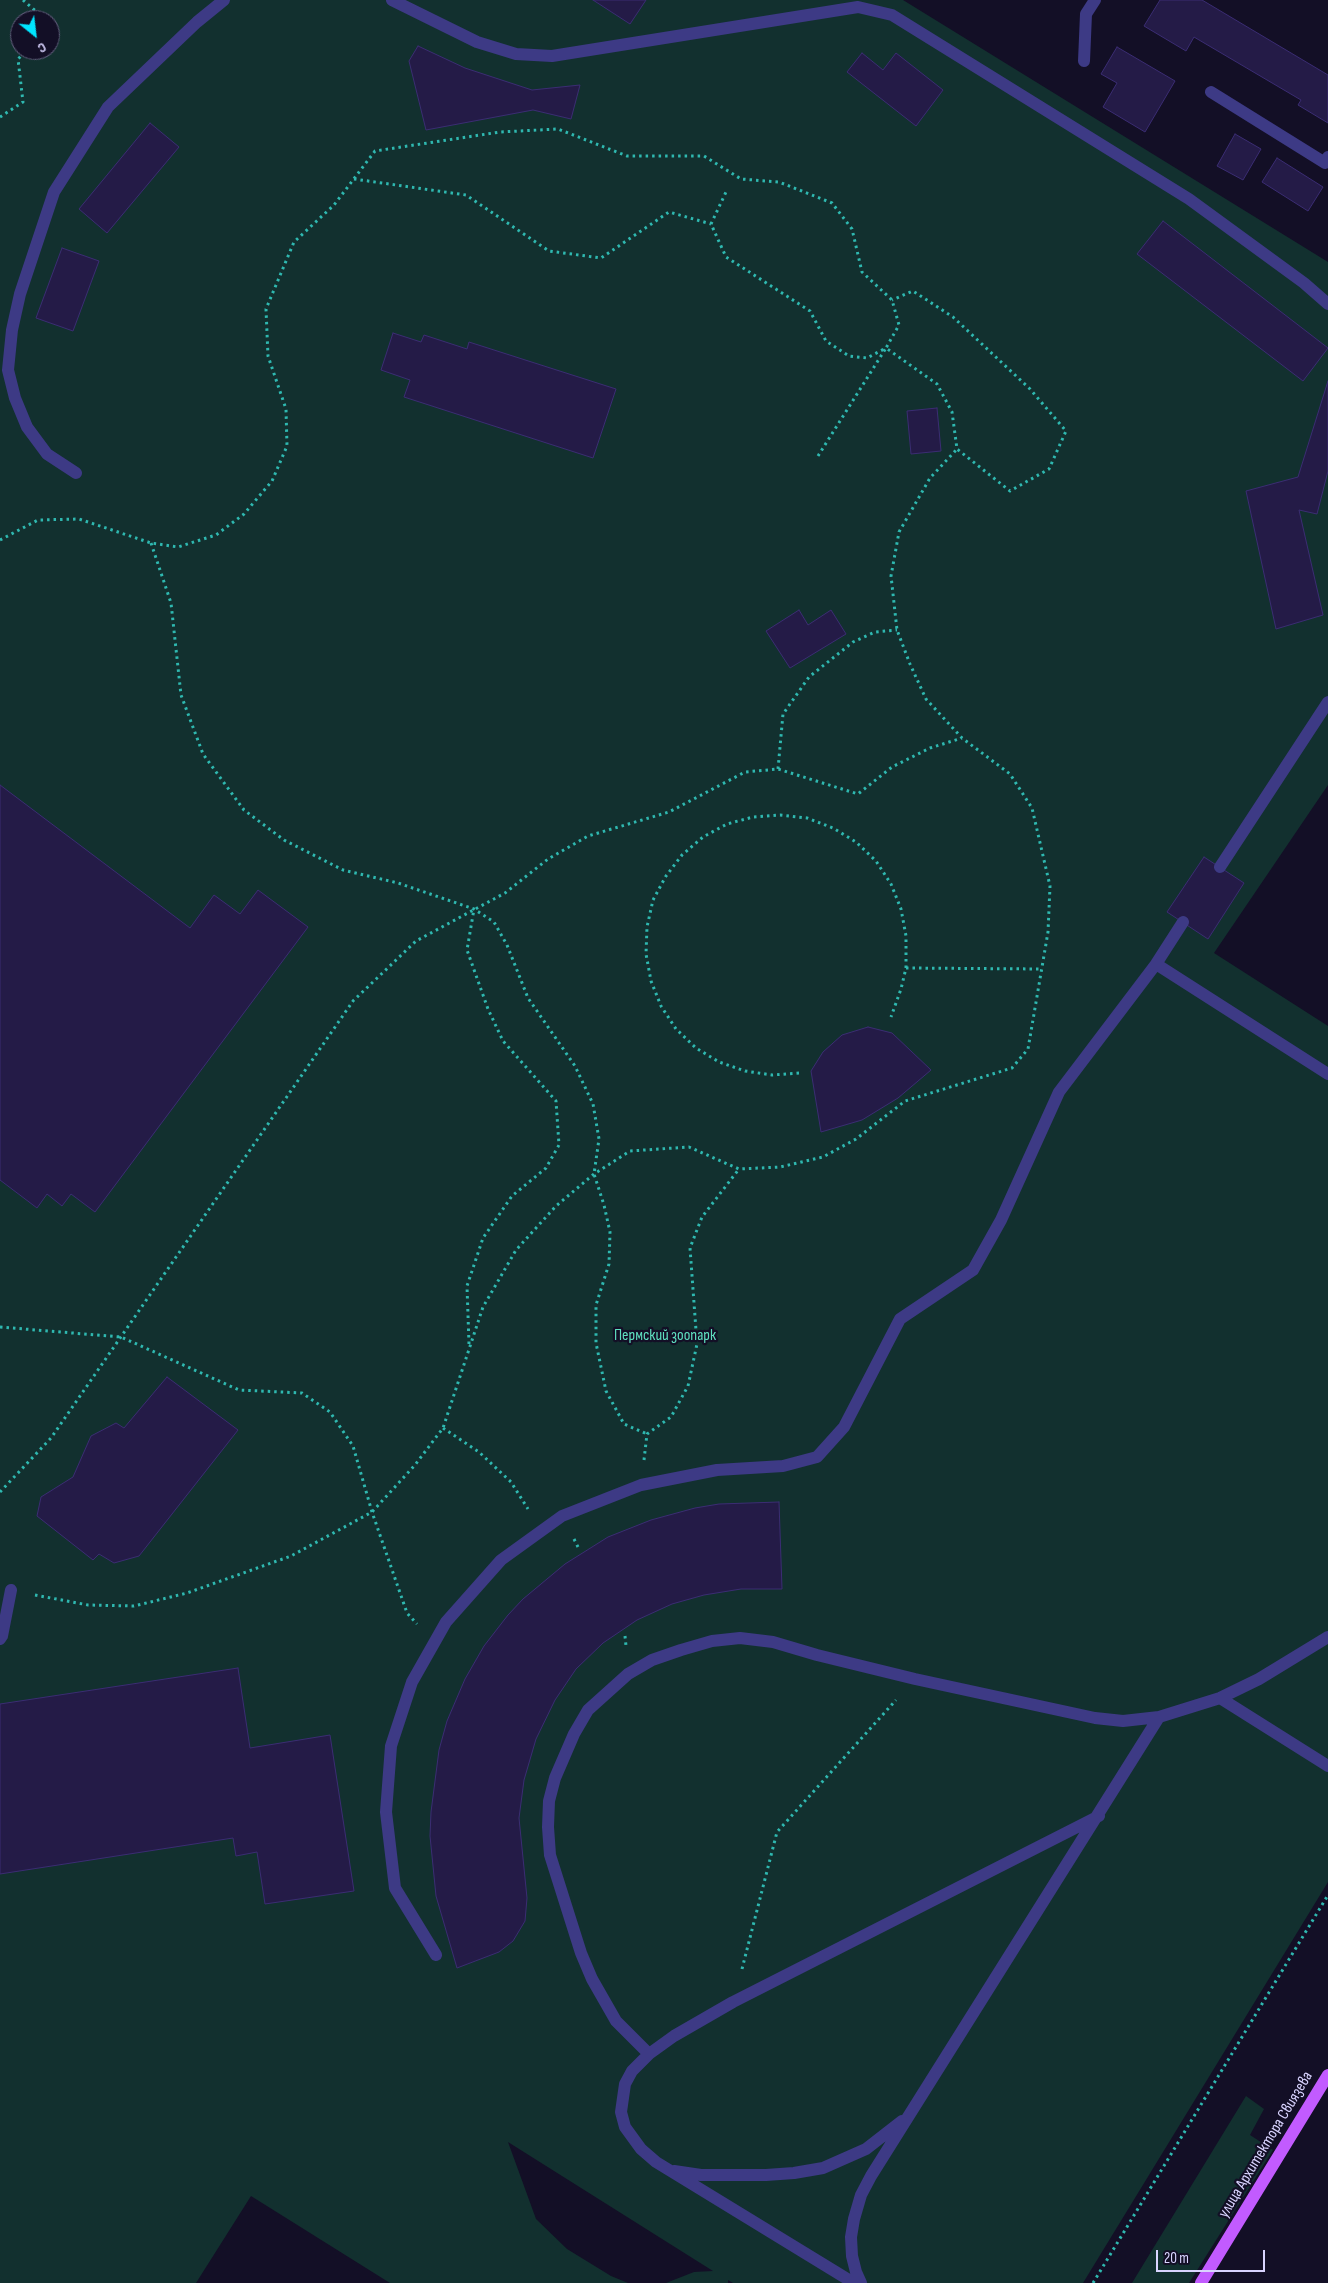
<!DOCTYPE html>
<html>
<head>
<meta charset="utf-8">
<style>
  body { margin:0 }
  #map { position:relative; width:1328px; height:2283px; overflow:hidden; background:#130f26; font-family:"Sofia Sans Condensed",sans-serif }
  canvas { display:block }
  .north { position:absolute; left:10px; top:10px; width:50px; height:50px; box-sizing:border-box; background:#130f26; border:1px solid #625e7d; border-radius:50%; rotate:151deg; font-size:14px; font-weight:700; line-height:20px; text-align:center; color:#d9d4ff }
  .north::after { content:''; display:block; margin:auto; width:18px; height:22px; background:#00e5ff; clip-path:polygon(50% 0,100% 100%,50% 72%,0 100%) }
  .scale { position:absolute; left:1156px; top:2250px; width:109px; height:22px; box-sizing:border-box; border:2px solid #d9d4ff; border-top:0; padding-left:6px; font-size:15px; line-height:18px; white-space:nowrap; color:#d9d4ff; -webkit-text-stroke:4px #130f26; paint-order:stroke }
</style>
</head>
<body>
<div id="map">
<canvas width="1328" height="2283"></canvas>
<div class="north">С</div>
<div class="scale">20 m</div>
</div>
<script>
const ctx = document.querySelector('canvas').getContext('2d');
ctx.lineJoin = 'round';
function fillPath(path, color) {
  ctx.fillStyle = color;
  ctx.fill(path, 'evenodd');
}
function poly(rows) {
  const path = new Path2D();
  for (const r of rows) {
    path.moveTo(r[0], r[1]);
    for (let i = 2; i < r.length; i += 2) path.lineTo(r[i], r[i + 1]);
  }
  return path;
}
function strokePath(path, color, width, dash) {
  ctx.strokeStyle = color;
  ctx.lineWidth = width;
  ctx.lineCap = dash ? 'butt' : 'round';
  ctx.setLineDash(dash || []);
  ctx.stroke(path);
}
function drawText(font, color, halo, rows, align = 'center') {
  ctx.font = font + ' "Sofia Sans Condensed",sans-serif';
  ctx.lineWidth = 4.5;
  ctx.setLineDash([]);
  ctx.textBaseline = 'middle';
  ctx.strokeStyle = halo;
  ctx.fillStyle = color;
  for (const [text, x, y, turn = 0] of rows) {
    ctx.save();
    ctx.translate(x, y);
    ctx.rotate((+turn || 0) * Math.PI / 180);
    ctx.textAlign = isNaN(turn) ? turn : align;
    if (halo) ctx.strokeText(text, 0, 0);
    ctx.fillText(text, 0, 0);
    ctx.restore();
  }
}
fillPath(poly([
  [0,0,903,0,1328,262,1328,785,1214,953,1328,1026,1328,1882,1083,2283,733,2283,728,2280,728,2283,666,2283,694,2272,713,2271,508,2142,536,2219,567,2249,611,2276,628,2283,390,2283,251,2196,196,2283,0,2283],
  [20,20,50,20,50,50,20,50],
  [1246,2096,1264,2109,1250,2135,1273,2150,1189,2283,1132,2283]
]), '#12302f');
const building = poly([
  [593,0,646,0,630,24,593,0],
  [1160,0,1202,0,1328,75,1328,123,1298,105,1301,100,1194,37,1186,51,1144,26,1160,0],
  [418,46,465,68,532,90,580,85,571,119,533,110,426,130,409,61,418,46],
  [1117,47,1175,81,1145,132,1103,107,1117,83,1101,74,1117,47],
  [862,53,883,70,896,53,943,90,916,126,847,72,862,53],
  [150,123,179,147,107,233,79,209,150,123],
  [1235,134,1261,149,1243,180,1217,166,1235,134],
  [1277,158,1323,187,1308,211,1262,182,1277,158],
  [1163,221,1328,348,1303,381,1137,254,1163,221],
  [62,248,99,261,73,331,36,318,62,248],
  [393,333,421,342,424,335,467,349,469,342,616,389,593,458,404,397,410,380,381,370,393,333],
  [1328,381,1328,471,1317,514,1299,510,1323,615,1276,629,1246,491,1298,477,1328,381],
  [937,408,941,451,911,454,907,411,937,408],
  [799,610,808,625,831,610,846,634,790,668,766,631,799,610],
  [0,785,190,928,214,895,240,914,258,890,308,927,95,1212,71,1194,62,1206,47,1194,37,1208,0,1180,0,785],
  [1204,857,1244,883,1208,939,1167,912,1204,857],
  [868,1027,892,1033,931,1070,898,1098,862,1120,821,1132,811,1071,823,1052,842,1035,868,1027],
  [167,1377,238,1430,139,1556,114,1563,99,1554,93,1560,37,1516,41,1497,73,1477,91,1436,116,1423,124,1428,167,1377],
  [779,1502,782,1589,741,1589,704,1595,672,1604,637,1620,603,1643,576,1669,555,1700,536,1739,524,1780,519,1818,527,1898,525,1921,513,1941,499,1952,457,1968,436,1896,430,1836,431,1812,439,1750,447,1721,465,1679,484,1646,508,1615,523,1599,565,1564,608,1537,651,1520,695,1508,719,1504,779,1502],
  [238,1668,250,1748,330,1735,354,1891,265,1904,257,1852,236,1856,233,1838,0,1874,0,1704,238,1668]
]);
fillPath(building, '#241b47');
strokePath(building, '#3b2d73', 1);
strokePath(poly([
  [23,0,46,20],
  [50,24,50,27],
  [0,117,23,102,18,59,27,50],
  [354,179,466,195,549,251,601,258,669,212,711,224],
  [818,456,886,348,937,384,952,412,957,449,1010,491,1049,469,1066,431,1030,389,953,317,913,291,892,300],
  [0,540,38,520,79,519,151,543,178,547,216,535,244,514,272,481,287,446,286,409,268,356,266,309,294,242,334,205,375,151,500,132,558,129,627,156,704,156,741,179,779,182,832,203,852,229,862,272,892,300,899,325,886,348,867,358,849,356,826,341,810,311,726,257,711,224,726,192],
  [151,543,171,603,181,695,203,754,244,810,284,840,343,870,398,883,474,909,494,922,507,945,528,998,575,1066,593,1104,599,1139,594,1174,604,1205,610,1232,609,1264,596,1305,596,1343,606,1391,624,1424,647,1434],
  [778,769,783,714,809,677,853,642,875,632,897,630],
  [906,968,1041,969],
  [799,1073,772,1075,745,1071,719,1062,696,1048,676,1029,661,1006,651,981,646,954,647,927,653,900,666,876,682,855,703,837,727,824,753,817,780,815,807,818,833,828,856,842,876,861,891,884,901,909,906,936,906,968,901,989,891,1017],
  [0,1327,121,1337,239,1390,302,1393,330,1412,353,1446,372,1512,407,1613,417,1624],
  [469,1344,467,1286,483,1238,512,1196,546,1168,559,1145,556,1101,503,1041,488,1009,467,950,474,909],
  [443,1428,479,1452,511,1482,528,1509],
  [644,1460,647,1434,671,1417,688,1386,697,1344,690,1248,702,1217,739,1169],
  [0,1492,51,1438,353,1001,416,941,505,893,548,859,588,836,669,812,745,772,778,769,858,794,892,767,930,748,962,738],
  [574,1539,578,1547],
  [35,1595,88,1605,134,1606,187,1593,291,1556,372,1512,415,1465,443,1428,483,1307,516,1250,556,1206,594,1174,630,1151,689,1147,739,1169,780,1167,823,1157,856,1139,905,1101,1012,1068,1028,1049,1048,932,1050,886,1032,808,1010,774,962,738,926,699,910,664,897,630,891,576,899,532,930,478,957,449],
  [625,1636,626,1646],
  [742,1969,777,1832,896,1700],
  [1093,2283,1328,1895]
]), '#2fb8b0', 3, [2.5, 4]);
strokePath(poly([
  [392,0,477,42,516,54,552,56,858,7,892,15,1189,199,1304,283,1328,304],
  [1084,61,1086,14,1095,0],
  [1211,92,1325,163,1328,157],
  [76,473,47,454,27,427,15,398,8,370,12,330,20,294,54,192,108,107,197,22,224,0],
  [1220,867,1328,702],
  [1156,964,1328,1074],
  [0,1639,2,1636,11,1590],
  [436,1955,395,1888,386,1812,391,1746,412,1682,446,1622,501,1560,562,1516,641,1485,717,1470,783,1466,817,1457,844,1427,900,1319,973,1270,1001,1220,1059,1092,1156,964,1183,922]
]), '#3d3a85', 12);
strokePath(poly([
  [1220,1698,1328,1766],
  [649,2054,616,2021,592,1979,581,1953,550,1855,548,1827,549,1801,555,1778,574,1734,588,1710,628,1674,652,1660,681,1650,712,1641,740,1638,773,1642,817,1655,915,1679,1095,1718,1123,1721,1159,1717,1220,1698,1259,1679,1328,1637],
  [674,2171,701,2175,766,2175,794,2173,823,2168,866,2149,902,2121],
  [854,2283,656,2162,641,2149,625,2127,621,2112,625,2084,632,2071,649,2054,674,2036,733,2002,1099,1816],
  [861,2283,856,2272,852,2256,851,2237,854,2219,861,2195,871,2176,1159,1717]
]), '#3d3a85', 12);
strokePath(poly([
  [1201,2283,1328,2075]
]), '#c25bff', 12);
drawText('16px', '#5fe0c0', '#130f26', [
  ["Пермский зоопарк",665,1336]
]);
drawText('16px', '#d9d4ff', '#130f26', [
  ["улица Архитектора Свиязева",1266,2145,-59]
]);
</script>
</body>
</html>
